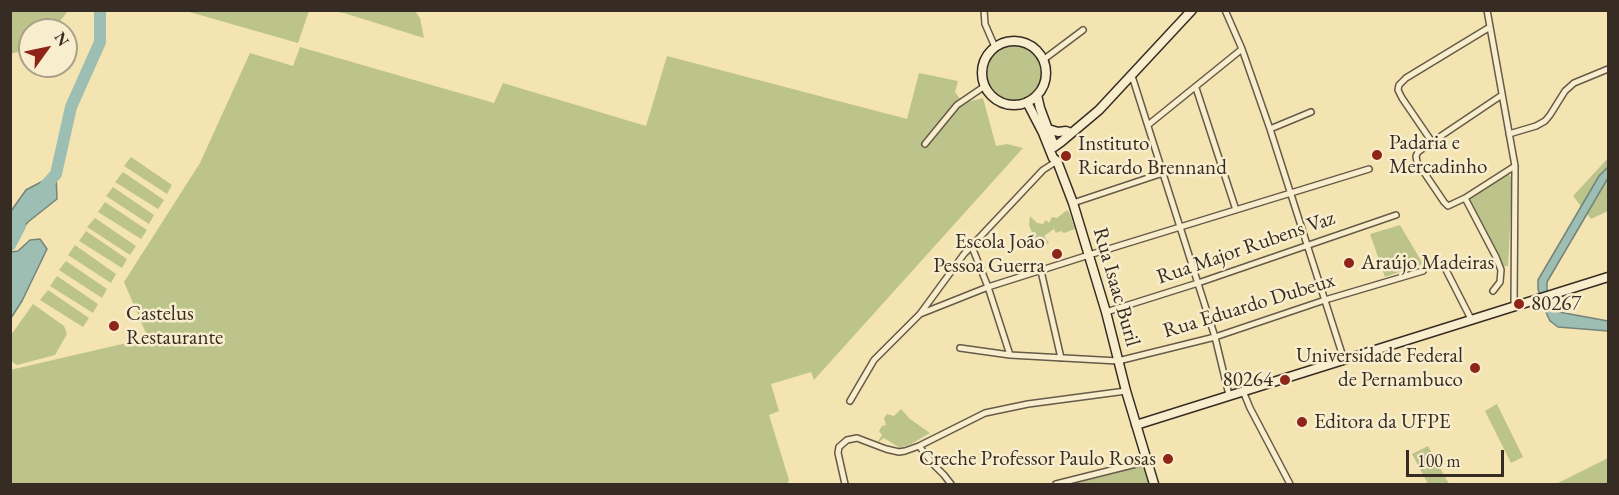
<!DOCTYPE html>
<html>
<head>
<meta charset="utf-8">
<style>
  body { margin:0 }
  #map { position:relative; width:1619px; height:495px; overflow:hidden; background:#f4e4b2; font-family:"EB Garamond",serif }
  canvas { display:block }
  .frame { position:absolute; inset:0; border:12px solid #362c24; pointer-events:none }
  .north { position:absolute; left:18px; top:18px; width:60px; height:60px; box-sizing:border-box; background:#f8edcd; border:2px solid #aaa089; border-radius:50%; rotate:57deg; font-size:16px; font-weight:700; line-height:24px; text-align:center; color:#362c24 }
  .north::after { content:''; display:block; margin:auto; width:21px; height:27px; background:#8f2418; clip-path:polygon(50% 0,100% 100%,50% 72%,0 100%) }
  .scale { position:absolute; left:1406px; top:450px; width:98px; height:27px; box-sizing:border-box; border:3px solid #362c24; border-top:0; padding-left:8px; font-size:18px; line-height:21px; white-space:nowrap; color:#362c24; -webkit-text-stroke:4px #f8edcd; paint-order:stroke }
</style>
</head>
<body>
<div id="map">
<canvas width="1619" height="495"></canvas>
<div class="frame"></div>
<div class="north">N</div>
<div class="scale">100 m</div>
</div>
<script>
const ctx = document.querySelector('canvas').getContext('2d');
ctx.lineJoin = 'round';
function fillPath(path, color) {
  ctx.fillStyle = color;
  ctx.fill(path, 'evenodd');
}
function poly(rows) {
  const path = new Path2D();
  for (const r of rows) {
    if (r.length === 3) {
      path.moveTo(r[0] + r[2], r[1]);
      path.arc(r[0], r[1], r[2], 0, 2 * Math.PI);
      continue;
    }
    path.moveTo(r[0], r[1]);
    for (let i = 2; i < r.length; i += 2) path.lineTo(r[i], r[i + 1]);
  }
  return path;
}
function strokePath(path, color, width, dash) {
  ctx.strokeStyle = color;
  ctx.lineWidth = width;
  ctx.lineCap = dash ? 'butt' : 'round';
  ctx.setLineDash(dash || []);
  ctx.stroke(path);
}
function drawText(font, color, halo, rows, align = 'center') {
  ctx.font = font + ' "EB Garamond",serif';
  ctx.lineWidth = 5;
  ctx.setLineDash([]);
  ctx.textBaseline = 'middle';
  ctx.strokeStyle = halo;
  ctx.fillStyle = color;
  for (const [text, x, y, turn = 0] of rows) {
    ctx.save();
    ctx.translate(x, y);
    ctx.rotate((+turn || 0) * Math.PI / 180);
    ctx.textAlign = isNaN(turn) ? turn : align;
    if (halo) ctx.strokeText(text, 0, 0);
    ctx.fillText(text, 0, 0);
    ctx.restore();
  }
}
fillPath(poly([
  [10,11,11,10,68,11,53,30,30,30,30,48,11,54],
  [186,11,309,11,298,43],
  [330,11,415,11,420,18,424,38,344,13],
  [1014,73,27],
  [300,47,494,103,503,83,646,126,667,56,907,119,919,73,958,81,955,92,963,103,983,98,996,146,1007,144,1023,148,814,380,811,372,771,384,779,411,769,415,789,480,787,484,11,484,10,370,148,338,124,282,200,163,250,53,293,66],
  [131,157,172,185,167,194,124,166],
  [1608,158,1608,211,1591,219,1573,196],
  [123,172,164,200,158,209,115,182],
  [1508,174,1512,178,1512,187,1508,266,1502,267,1469,201,1472,196],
  [113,187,154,215,149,224,106,196],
  [105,202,147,230,141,239,98,212],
  [1067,210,1069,212,1075,229,1064,233,1061,231,1056,233,1054,229,1044,236,1049,243,1038,248,1029,225,1030,216,1037,223,1043,224,1046,220,1049,223,1052,217,1057,218],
  [95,218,136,246,130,255,87,227],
  [1400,225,1423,264,1385,277,1370,234],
  [86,231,127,259,122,268,79,241],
  [75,245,116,274,111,283,68,255],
  [66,261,107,289,102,298,59,270],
  [57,276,98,304,93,313,50,286],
  [48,290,89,318,83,327,40,300],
  [33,304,64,326,67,334,55,355,17,365,11,361,11,335],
  [1497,404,1523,457,1511,463,1485,411],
  [901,409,910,419,930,433,911,444,900,448,884,438,877,443,882,435,879,431,882,426,886,425,884,418,887,414,894,416],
  [1428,446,1449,484,1428,484,1412,454],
  [1608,458,1608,484,1556,484],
  [1148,461,1154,484,1062,484]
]), '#bcc48b');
const water = poly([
  [1608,167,1608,178,1547,282,1547,298,1550,306,1559,312,1608,321,1608,331,1558,327,1550,321,1544,308,1538,289,1538,280,1599,176,1608,167],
  [56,174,57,199,28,222,11,242,11,211,26,190,56,174],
  [40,239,47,249,22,301,11,318,11,252,18,251,30,240,40,239]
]);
fillPath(water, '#9dbeb3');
strokePath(water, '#74847a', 1.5);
strokePath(poly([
  [45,186,56,174,71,107,100,42,100,10],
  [10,245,20,226]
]), '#9dbeb3', 12);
const street = poly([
  [984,10,985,24,995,47],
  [1225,10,1242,49,1270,129,1344,360],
  [1487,10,1515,166,1514,306],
  [1043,60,1083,30],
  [1132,76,1215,337,1229,395],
  [1196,88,1236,210],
  [1502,95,1432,142,1418,152,1416,156,1417,162,1444,202,1448,206,1465,198,1515,166],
  [1148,125,1242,49],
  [1270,129,1311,112],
  [1509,134,1536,126,1545,121,1550,115,1565,91,1574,83,1608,69],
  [1432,142,1402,98,1398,90,1399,85,1406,78,1490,27],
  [925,144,957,105,985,86],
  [1465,198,1496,257,1501,270,1500,282,1493,291],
  [1073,203,1163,173],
  [972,247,988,287,1010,355],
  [1443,264,1471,319],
  [1041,271,1061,358],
  [1106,312,1198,283,1396,215],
  [920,314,988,287,1089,255,1369,169],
  [960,348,1010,355,1118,361,1215,337,1325,300,1423,271],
  [1243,391,1250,408,1290,484],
  [850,401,874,360,920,314,964,254,1043,170,1057,161],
  [919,446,934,465,944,475,951,484],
  [845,484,838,453,839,447,847,440,857,438,886,449,899,452,905,451,919,446,985,413,1028,404,1126,391],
  [1056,484,1148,461]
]);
const secondary = poly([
  [1014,73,32],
  [1037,95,1040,108,1053,143],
  [1027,102,1043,133,1053,158,1057,161,1073,203,1106,312,1126,391,1154,484],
  [1048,129,1058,132,1066,131,1071,133],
  [1049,148,1054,147,1061,142,1099,110,1192,10],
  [1136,425,1608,277]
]);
strokePath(street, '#665a48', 8);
strokePath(secondary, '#362c24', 11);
strokePath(street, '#f8edcd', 5);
strokePath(secondary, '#f8edcd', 8);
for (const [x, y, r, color] of [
  [1377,155,6,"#8f2418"],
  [1066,156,6,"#8f2418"],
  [1057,254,6,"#8f2418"],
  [1349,263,6,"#8f2418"],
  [1519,304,6,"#8f2418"],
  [114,326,6,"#8f2418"],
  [1475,368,6,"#8f2418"],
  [1285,380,6,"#8f2418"],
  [1302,422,6,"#8f2418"],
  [1168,459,6,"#8f2418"]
]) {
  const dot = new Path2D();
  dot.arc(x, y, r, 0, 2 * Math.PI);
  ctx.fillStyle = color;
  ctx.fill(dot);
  strokePath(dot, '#f8edcd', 2);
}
drawText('21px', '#362c24', '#f8edcd', [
  ["Padaria e",1389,143],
  ["Mercadinho",1389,167],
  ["Instituto",1078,144],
  ["Ricardo Brennand",1078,168],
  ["Escola João",1045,242,"right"],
  ["Pessoa Guerra",1045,266,"right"],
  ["Araújo Madeiras",1361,263],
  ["80267",1531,304],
  ["Castelus",126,314],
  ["Restaurante",126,338],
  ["Universidade Federal",1463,356,"right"],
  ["de Pernambuco",1463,380,"right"],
  ["80264",1273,380,"right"],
  ["Editora da UFPE",1314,422],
  ["Creche Professor Paulo Rosas",1156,459,"right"]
], 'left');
drawText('21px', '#362c24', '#f8edcd', [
  ["Rua Major Rubens Vaz",1246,248,-19],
  ["Rua Isaac Buril",1116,287,74],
  ["Rua Eduardo Dubeux",1249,306,-17]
]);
</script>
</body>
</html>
